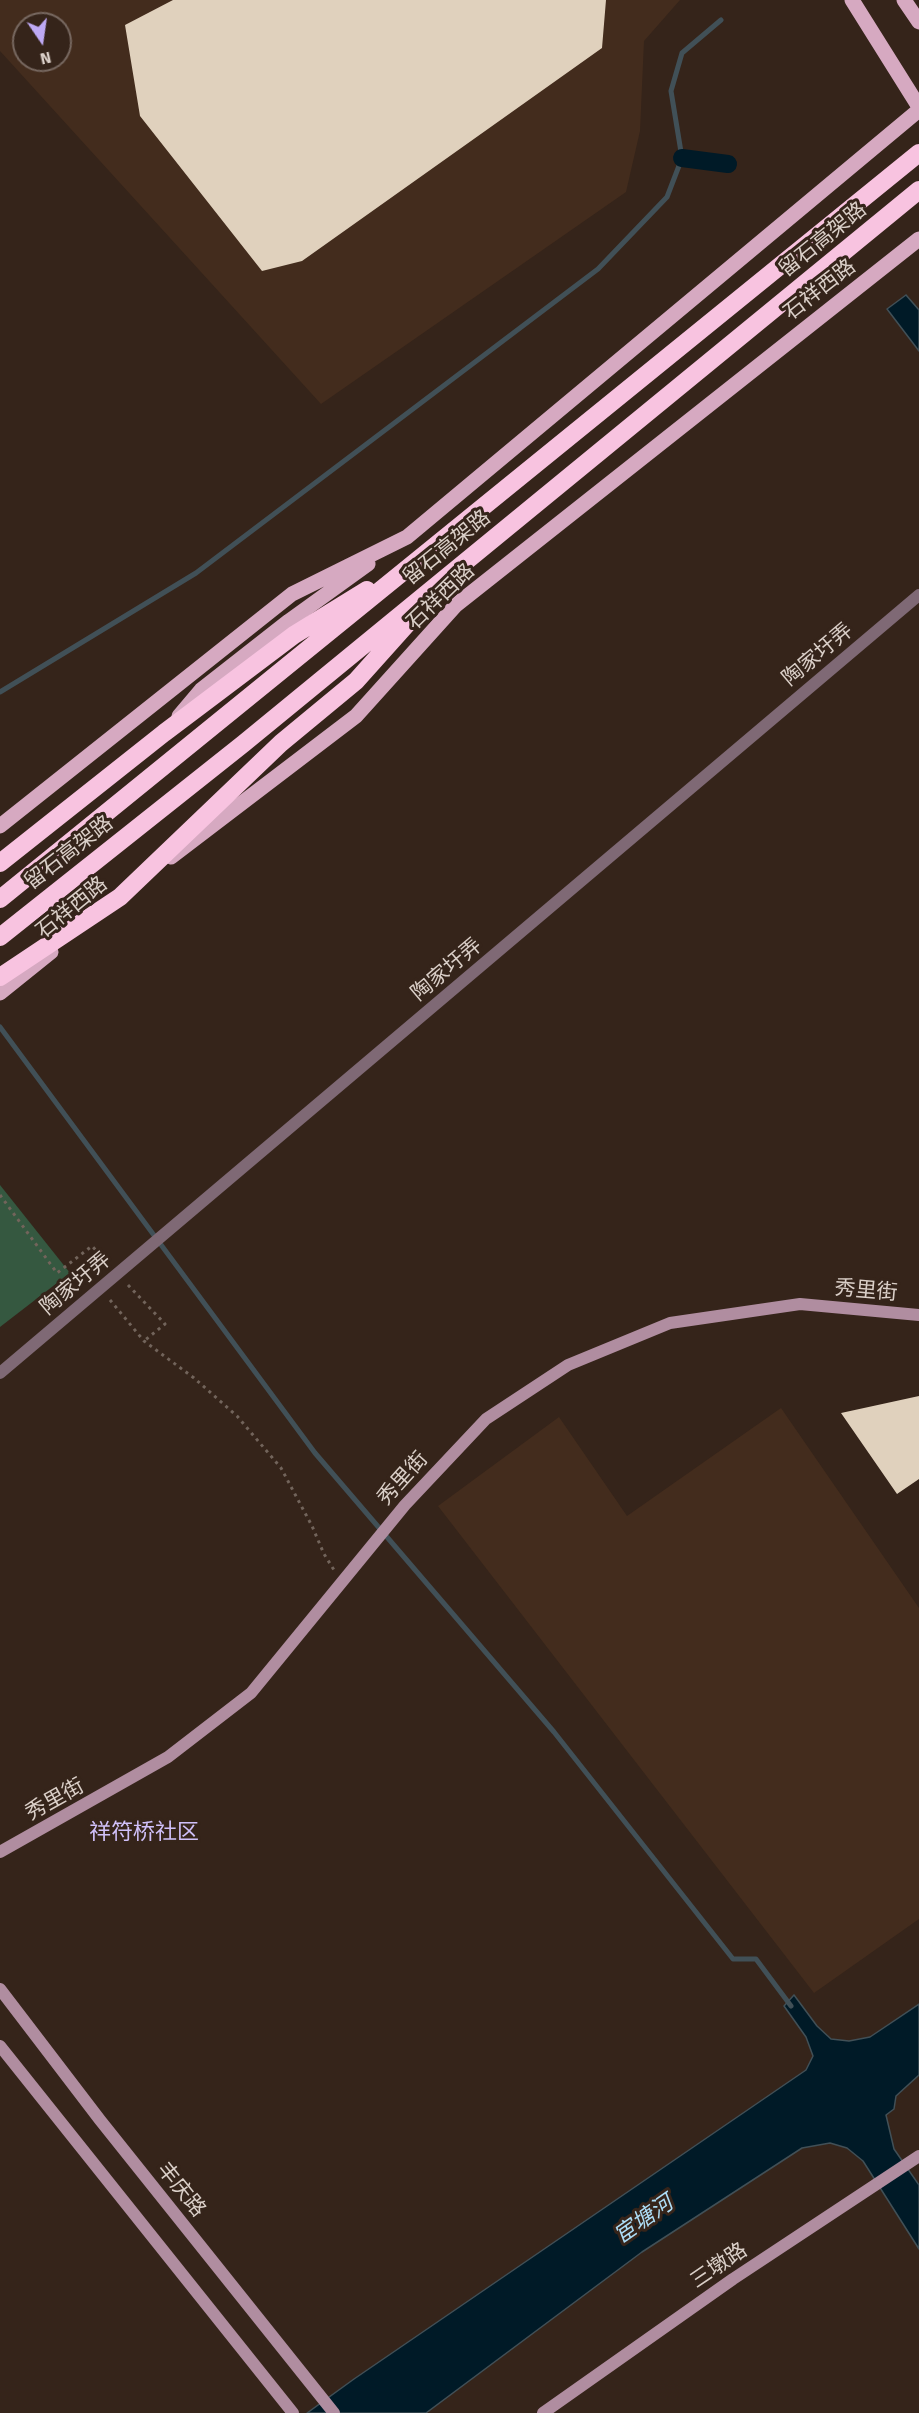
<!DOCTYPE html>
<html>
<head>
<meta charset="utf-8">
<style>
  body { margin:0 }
  #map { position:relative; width:919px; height:2413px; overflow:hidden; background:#35241a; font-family:"Fira Sans",sans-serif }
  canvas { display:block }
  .north { position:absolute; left:12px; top:12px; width:60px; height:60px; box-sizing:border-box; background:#35241a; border:2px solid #776860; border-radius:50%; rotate:167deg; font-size:16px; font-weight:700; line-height:24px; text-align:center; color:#dacfc8 }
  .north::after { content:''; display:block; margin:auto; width:21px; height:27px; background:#bea9f4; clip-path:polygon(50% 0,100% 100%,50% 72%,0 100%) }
</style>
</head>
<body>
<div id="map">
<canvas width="919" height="2413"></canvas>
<div class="north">N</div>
</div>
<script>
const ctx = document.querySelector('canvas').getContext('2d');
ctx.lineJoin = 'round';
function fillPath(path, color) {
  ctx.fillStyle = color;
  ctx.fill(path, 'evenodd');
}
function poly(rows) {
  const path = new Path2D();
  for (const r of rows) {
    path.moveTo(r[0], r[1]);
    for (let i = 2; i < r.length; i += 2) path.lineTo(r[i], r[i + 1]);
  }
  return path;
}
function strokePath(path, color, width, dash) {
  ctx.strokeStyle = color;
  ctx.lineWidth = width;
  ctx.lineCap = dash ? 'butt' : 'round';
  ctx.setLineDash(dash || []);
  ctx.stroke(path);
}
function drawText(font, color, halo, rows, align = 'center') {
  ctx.font = font + ' "Fira Sans","Noto Sans SC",sans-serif';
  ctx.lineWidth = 6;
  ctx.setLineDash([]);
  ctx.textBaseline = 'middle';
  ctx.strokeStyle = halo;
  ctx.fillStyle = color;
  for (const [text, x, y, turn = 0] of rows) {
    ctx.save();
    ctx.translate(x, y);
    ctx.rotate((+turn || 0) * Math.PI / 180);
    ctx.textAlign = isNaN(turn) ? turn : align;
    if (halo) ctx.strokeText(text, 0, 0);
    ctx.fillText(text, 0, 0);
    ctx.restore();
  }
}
fillPath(poly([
  [0,0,680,0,644,41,640,131,626,192,321,404,0,51],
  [24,24,60,24,60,60,24,60],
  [781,1408,919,1608,919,1919,814,1993,438,1506,559,1417,627,1516]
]), '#432c1d');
fillPath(poly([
  [0,1185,70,1273,0,1327]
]), '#355840');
const water = poly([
  [906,295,919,310,919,351,887,309,906,295],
  [794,1995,817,2026,831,2039,849,2041,870,2037,919,2004,919,2075,896,2096,894,2109,886,2115,894,2149,919,2185,919,2249,863,2161,847,2148,830,2143,802,2148,642,2252,426,2413,307,2413,354,2379,806,2070,813,2056,806,2037,784,2006,794,1995]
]);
fillPath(water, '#001a27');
strokePath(water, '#415057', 1.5);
strokePath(poly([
  [0,692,196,573,598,269,667,197,682,158,671,91,682,53,721,20],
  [0,1027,315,1453,554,1732,733,1959,756,1959,791,2006]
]), '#415057', 5);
strokePath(poly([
  [682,158,728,164]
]), '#001a27', 18);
fillPath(poly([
  [173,0,606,0,602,48,302,261,262,271,140,116,125,25],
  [919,1396,919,1479,897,1494,841,1413]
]), '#e0d1bd');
strokePath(poly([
  [0,1195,57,1273,92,1246,107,1262],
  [128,1285,165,1324,144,1341],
  [110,1300,144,1341,194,1378,237,1416,281,1468,312,1526,324,1554,334,1570]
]), '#72645b', 3, [3, 4.5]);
strokePath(poly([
  [0,1373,919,595]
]), '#7f6975', 12);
strokePath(poly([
  [0,1852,168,1757,251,1693,405,1505,486,1419,568,1365,670,1323,800,1304,919,1315],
  [0,1989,100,2120,334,2413],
  [0,2046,293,2413],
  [543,2413,733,2279,919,2156]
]), '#b08da0', 12);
strokePath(poly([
  [852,0,919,107],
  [904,0,919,22],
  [179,716,201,690,289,621,368,564],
  [0,826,292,594,407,537,919,110],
  [171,857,356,716,456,605,919,239],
  [0,993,51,952]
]), '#d6a9c1', 15);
strokePath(poly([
  [0,863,164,733,294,635,367,590],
  [0,899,919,153],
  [0,937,243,744,919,190],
  [0,977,120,897,281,743,356,681,416,614]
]), '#f8c3e0', 18);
drawText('21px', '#dacfc8', '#35241a', [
  ["留石高架路",823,240,-39],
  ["石祥西路",820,290,-38],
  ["留石高架路",447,548,-39],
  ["石祥西路",441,597,-44],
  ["陶家圩弄",818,655,-40],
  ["留石高架路",69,853,-38],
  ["石祥西路",72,908,-39],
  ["陶家圩弄",447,970,-40],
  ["陶家圩弄",76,1284,-40],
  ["秀里街",866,1291,5],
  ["秀里街",403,1479,-48],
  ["秀里街",55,1800,-29],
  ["丰庆路",181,2190,51],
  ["三墩路",719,2266,-34]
]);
drawText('22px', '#d0c0f9', '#35241a', [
  ["祥符桥社区",144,1833]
]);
drawText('italic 22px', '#adddf6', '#35241a', [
  ["宦塘河",644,2220,-35]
]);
</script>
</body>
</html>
